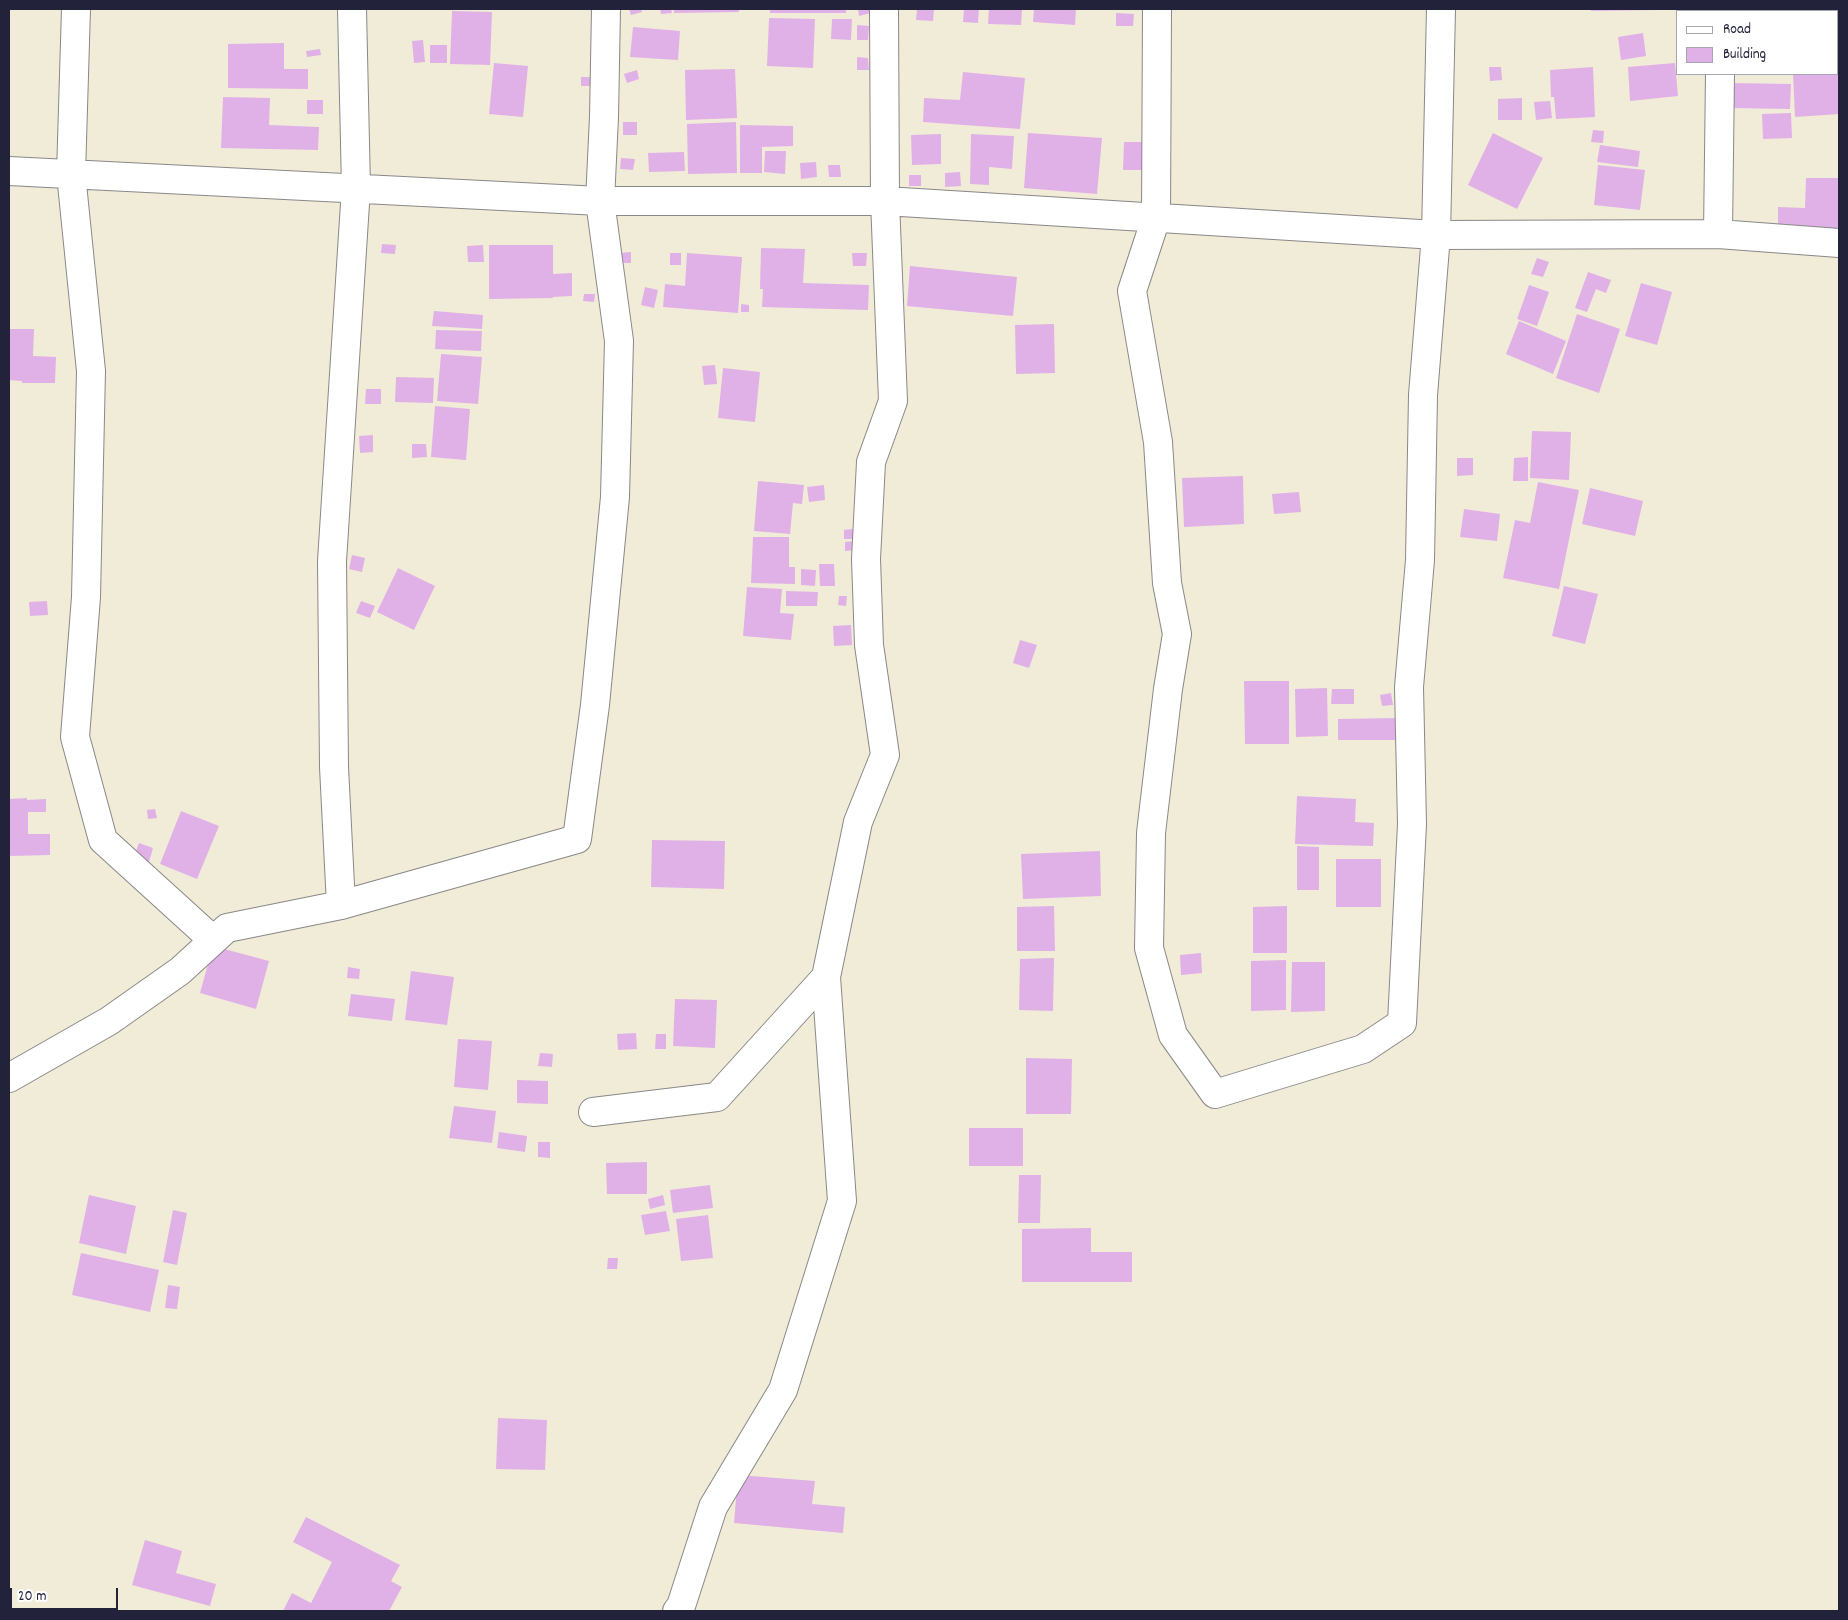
<!DOCTYPE html>
<html>
<head>
<meta charset="utf-8">
<style>
  body { margin:0 }
  #map { position:relative; width:1848px; height:1620px; overflow:hidden; background:#f1ecd7; font-family:Dekko,sans-serif }
  canvas { display:block }
  .frame { position:absolute; inset:0; border:10px solid #22223b; pointer-events:none }
  .legend { position:absolute; left:1676px; top:10px; width:162px; height:65px; box-sizing:border-box; background:#fff; border:1px solid #a7a7b1; margin:0; padding:6px 9px; list-style:none; font-size:15px; color:#22223b }
  .legend li { display:flex; align-items:center; gap:10px; height:25px }
  .legend b { width:25px; border:1px solid #a7a7b1 }
  .scale { position:absolute; left:10px; top:1588px; width:108px; height:22px; box-sizing:border-box; border:2px solid #22223b; border-top:0; padding-left:6px; font-size:15px; line-height:18px; white-space:nowrap; color:#22223b; -webkit-text-stroke:4px #fff; paint-order:stroke }
</style>
</head>
<body>
<div id="map">
<canvas width="1848" height="1620"></canvas>
<div class="frame"></div>
<ul class="legend">
<li><b style="height:6px;background:#fff"></b>Road</li>
<li><b style="height:14px;background:#e0b1e7"></b>Building</li>
</ul>
<div class="scale">20 m</div>
</div>
<script>
const ctx = document.querySelector('canvas').getContext('2d');
ctx.lineJoin = 'round';
function fillPath(path, color) {
  ctx.fillStyle = color;
  ctx.fill(path, 'evenodd');
}
function poly(rows) {
  const path = new Path2D();
  for (const r of rows) {
    path.moveTo(r[0], r[1]);
    for (let i = 2; i < r.length; i += 2) path.lineTo(r[i], r[i + 1]);
  }
  return path;
}
function strokePath(path, color, width, dash) {
  ctx.strokeStyle = color;
  ctx.lineWidth = width;
  ctx.lineCap = dash ? 'butt' : 'round';
  ctx.setLineDash(dash || []);
  ctx.stroke(path);
}
fillPath(poly([
  [629,9,641,9,642,12,631,15],
  [660,9,671,9,672,13,661,14],
  [674,9,739,9,739,12,674,13],
  [770,9,846,9,846,13,770,13],
  [858,9,874,9,875,12,859,16],
  [917,9,934,9,933,21,916,20],
  [964,9,979,9,978,23,963,22],
  [989,9,1022,9,1021,25,988,24],
  [1034,9,1076,9,1075,25,1033,22],
  [1591,9,1660,9,1660,10,1591,11],
  [452,11,492,12,490,65,450,64],
  [1116,13,1134,14,1133,26,1116,26],
  [769,18,815,19,813,68,767,66],
  [832,19,852,19,851,40,831,39],
  [1839,22,1839,114,1795,117,1793,74,1837,74,1837,23],
  [857,25,869,26,868,40,857,40],
  [633,27,680,31,678,60,630,57],
  [1643,33,1646,56,1621,60,1618,37],
  [423,40,425,62,414,63,412,41],
  [284,43,284,69,308,69,308,89,228,88,228,44],
  [430,45,447,45,447,63,430,63],
  [320,49,321,55,307,57,306,51],
  [857,57,868,58,869,70,857,70],
  [494,63,528,66,523,117,489,114],
  [1675,63,1678,96,1630,101,1628,67],
  [1489,67,1501,67,1502,80,1490,81],
  [1593,67,1595,117,1556,119,1554,97,1551,97,1550,70],
  [735,69,737,118,686,120,685,70],
  [637,70,639,79,627,83,624,74],
  [963,72,1025,78,1020,129,923,122,924,98,960,100],
  [581,77,594,77,595,86,581,86],
  [1730,83,1791,84,1790,109,1730,108],
  [223,97,270,98,269,125,319,127,318,150,221,148],
  [1522,98,1522,120,1498,120,1498,99],
  [307,100,323,100,323,114,307,114],
  [1550,101,1552,118,1536,120,1534,102],
  [1791,113,1792,138,1763,139,1762,114],
  [623,122,637,122,637,135,623,135],
  [736,122,737,173,688,174,687,124],
  [740,125,793,126,793,146,762,147,762,173,740,173],
  [1593,130,1604,131,1603,143,1591,142],
  [1028,133,1102,138,1097,194,1024,188],
  [1493,133,1543,158,1517,209,1468,185],
  [941,134,941,164,912,165,911,135],
  [971,134,1014,136,1012,169,989,167,989,185,970,184],
  [1124,142,1143,142,1142,170,1123,170],
  [1600,145,1640,151,1638,167,1597,162],
  [765,151,786,151,785,174,764,172],
  [684,152,685,171,649,172,648,153],
  [621,158,635,159,633,170,620,169],
  [816,162,817,177,801,179,800,163],
  [828,165,840,165,841,177,829,177],
  [1598,165,1645,170,1640,210,1594,205],
  [960,172,961,186,945,187,945,173],
  [909,175,921,175,921,186,909,186],
  [1806,178,1839,178,1839,229,1778,228,1778,207,1805,208],
  [382,244,396,245,395,254,381,253],
  [483,245,484,262,468,262,467,246],
  [489,245,553,245,553,274,572,273,572,296,553,297,553,298,489,299],
  [761,248,805,249,803,283,869,285,868,310,762,307,763,289,760,289],
  [631,252,631,263,618,263,618,253],
  [670,253,681,253,681,265,670,265],
  [687,253,742,257,738,313,663,307,665,284,685,286],
  [852,253,867,253,866,266,853,266],
  [1537,258,1549,262,1543,277,1531,274],
  [910,266,1017,277,1013,316,907,306],
  [1588,272,1611,280,1606,293,1596,289,1587,312,1575,308],
  [1641,283,1672,292,1657,345,1625,336],
  [1529,285,1549,292,1537,326,1517,319],
  [645,287,658,290,654,308,641,305],
  [584,294,595,294,594,302,583,301],
  [741,304,749,305,749,312,741,312],
  [434,311,483,315,482,329,432,326],
  [1577,314,1620,329,1599,393,1556,378],
  [1519,321,1566,341,1553,374,1506,354],
  [1054,324,1055,373,1016,374,1015,325],
  [9,329,34,329,33,356,56,357,55,383,22,383,22,381,9,380],
  [436,330,482,331,481,351,435,349],
  [441,354,482,357,478,404,437,401],
  [715,365,717,384,704,385,702,366],
  [723,368,760,372,755,422,718,418],
  [396,377,434,378,433,403,395,402],
  [366,389,381,389,381,404,365,404],
  [435,406,470,409,466,460,431,457],
  [1532,431,1571,432,1569,480,1530,478],
  [373,435,373,452,360,453,359,436],
  [412,444,426,444,427,457,412,458],
  [1528,457,1528,481,1513,481,1514,458],
  [1457,458,1473,458,1473,475,1457,476],
  [1243,476,1244,524,1184,527,1182,478],
  [758,481,804,485,802,504,793,503,790,534,754,531],
  [1538,482,1579,490,1559,589,1503,578,1515,520,1530,523],
  [824,485,825,500,809,502,807,487],
  [1590,488,1643,501,1635,536,1582,524],
  [1299,492,1301,512,1274,514,1272,494],
  [1464,509,1500,514,1497,541,1460,537],
  [853,529,854,539,844,539,844,530],
  [753,537,789,537,789,567,795,567,795,584,751,583],
  [854,541,855,550,845,551,845,542],
  [352,555,365,558,362,572,349,569],
  [819,564,834,564,835,586,820,586],
  [398,568,435,586,414,630,377,612],
  [801,569,816,570,815,586,801,585],
  [1564,586,1598,594,1585,644,1552,636],
  [747,587,782,589,780,613,794,614,791,640,743,636],
  [786,591,818,592,817,606,786,606],
  [839,596,847,596,846,606,838,605],
  [47,601,48,615,30,616,29,602],
  [361,601,375,606,370,618,356,613],
  [851,625,852,645,834,646,833,626],
  [1020,640,1037,645,1029,668,1013,663],
  [1244,681,1289,681,1289,744,1245,744],
  [1327,688,1328,736,1296,737,1295,689],
  [1332,689,1354,689,1354,704,1331,704],
  [1391,693,1393,705,1382,706,1380,695],
  [1398,718,1399,740,1338,740,1338,719],
  [1297,796,1356,799,1355,822,1374,823,1373,846,1295,844],
  [27,798,27,800,46,799,46,812,28,812,28,834,50,834,50,855,9,856,9,799],
  [155,809,157,818,148,819,147,810],
  [181,811,219,826,197,879,160,864],
  [652,840,725,841,724,889,651,887],
  [139,843,153,848,149,862,134,857],
  [1297,846,1319,847,1319,890,1297,890],
  [1100,851,1101,896,1023,899,1021,854],
  [1336,859,1381,859,1381,907,1336,907],
  [1054,906,1055,951,1017,951,1017,907],
  [1287,906,1287,953,1253,953,1253,907],
  [213,946,269,961,256,1009,200,993],
  [1201,953,1202,973,1181,975,1180,955],
  [1054,958,1053,1011,1019,1010,1020,959],
  [1286,960,1286,1010,1251,1011,1251,961],
  [1292,962,1325,962,1325,1011,1291,1012],
  [348,967,360,969,359,979,347,978],
  [411,971,454,977,447,1025,405,1020],
  [351,994,395,999,392,1021,348,1016],
  [675,999,717,1000,715,1048,673,1046],
  [636,1033,637,1049,618,1050,617,1034],
  [656,1034,666,1034,666,1049,655,1049],
  [458,1039,492,1041,488,1090,454,1087],
  [540,1053,553,1054,552,1067,538,1066],
  [1026,1058,1072,1059,1071,1114,1026,1114],
  [517,1080,548,1081,548,1104,517,1103],
  [454,1106,496,1111,492,1143,449,1138],
  [969,1128,1023,1128,1023,1166,969,1166],
  [499,1132,527,1136,525,1152,497,1148],
  [538,1142,550,1142,550,1158,538,1157],
  [647,1162,647,1194,607,1194,606,1163],
  [1019,1175,1041,1175,1040,1223,1018,1223],
  [710,1185,713,1208,673,1213,670,1190],
  [89,1195,136,1206,126,1254,79,1243],
  [663,1195,665,1205,650,1209,648,1199],
  [173,1210,187,1213,177,1265,163,1262],
  [666,1211,670,1231,645,1235,641,1215],
  [708,1215,713,1258,681,1261,676,1219],
  [1091,1228,1091,1252,1132,1252,1132,1282,1022,1282,1022,1229],
  [81,1253,159,1270,150,1312,72,1295],
  [608,1258,618,1258,617,1269,607,1269],
  [168,1285,180,1287,177,1309,165,1308],
  [498,1418,547,1420,545,1470,496,1469],
  [738,1475,815,1481,812,1504,845,1507,843,1533,734,1523],
  [306,1517,400,1565,391,1581,402,1587,389,1611,283,1611,292,1593,311,1603,332,1562,293,1542],
  [145,1540,182,1551,176,1573,216,1584,210,1606,132,1585]
]), '#e0b1e7');
const minor = poly([
  [76,9,71,174,91,371,86,597,75,737,103,840,213,940],
  [1157,9,1156,218,1132,291,1158,442,1167,583,1177,634,1168,689,1151,833,1149,948,1173,1035,1215,1094,1363,1049,1402,1023,1412,824,1409,687,1420,560,1423,395,1436,235,1441,9],
  [1720,11,1720,9],
  [9,171,600,201,885,201,884,9],
  [1718,234,1720,74],
  [341,905,334,767,332,561,356,188,352,9],
  [9,1078,109,1021,180,971,227,928,341,905,577,839,595,705,615,497,619,341,600,201,604,117,606,9],
  [593,1112,717,1097,826,977,858,822,885,755,869,645,866,559,871,462,893,401,885,201,1436,235,1718,234,1839,243],
  [677,1611,681,1606,713,1507,783,1390,842,1201,826,977]
]);
strokePath(minor, '#8a8789', 30);
strokePath(minor, '#fff', 28);
</script>
</body>
</html>
